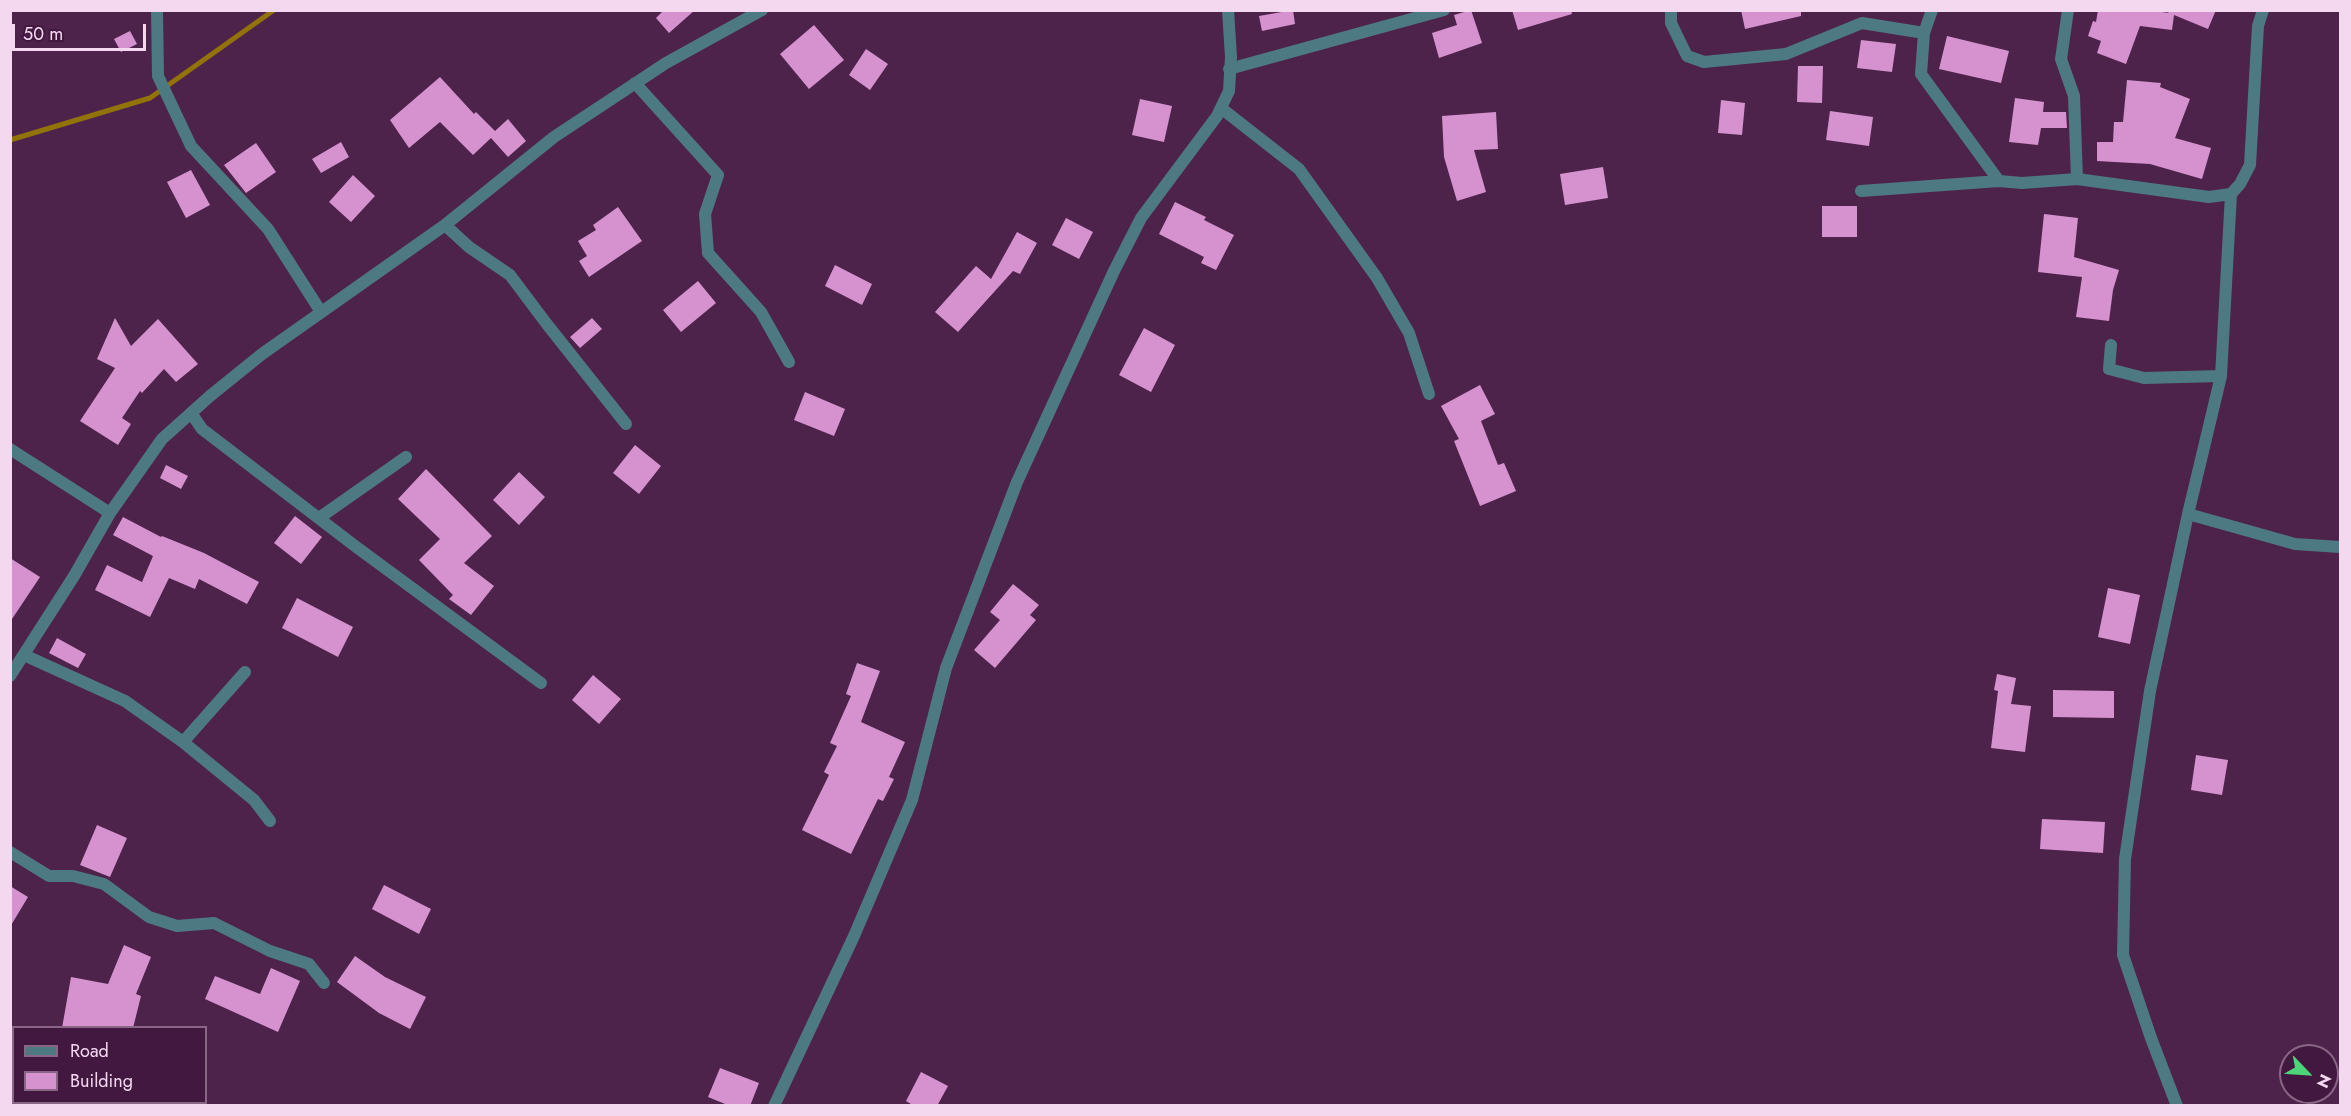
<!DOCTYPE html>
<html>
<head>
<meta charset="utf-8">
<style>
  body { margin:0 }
  #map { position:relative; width:2351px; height:1116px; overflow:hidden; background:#4e234b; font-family:Jost,sans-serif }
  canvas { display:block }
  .frame { position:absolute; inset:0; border:12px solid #f3d8f0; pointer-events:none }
  .legend { position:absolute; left:12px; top:1026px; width:195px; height:78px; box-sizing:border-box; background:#431840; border:2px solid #896586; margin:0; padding:8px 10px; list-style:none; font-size:18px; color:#f3d8f0 }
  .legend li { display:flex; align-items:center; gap:12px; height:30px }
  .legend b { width:30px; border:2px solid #896586 }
  .north { position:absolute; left:2279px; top:1044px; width:60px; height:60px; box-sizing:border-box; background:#431840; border:2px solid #896586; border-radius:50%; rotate:115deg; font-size:16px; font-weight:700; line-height:24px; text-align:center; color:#f3d8f0 }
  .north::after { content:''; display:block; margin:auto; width:21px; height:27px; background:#4cd677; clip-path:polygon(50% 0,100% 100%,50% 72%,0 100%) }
  .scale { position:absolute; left:12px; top:24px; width:134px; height:27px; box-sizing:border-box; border:3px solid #f3d8f0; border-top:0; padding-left:8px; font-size:18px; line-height:21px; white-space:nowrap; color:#f3d8f0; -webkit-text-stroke:4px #431840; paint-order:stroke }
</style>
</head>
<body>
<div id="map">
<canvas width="2351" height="1116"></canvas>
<div class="frame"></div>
<ul class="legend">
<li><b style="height:8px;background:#4d7a82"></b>Road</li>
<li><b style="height:16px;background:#d592cf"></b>Building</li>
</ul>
<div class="north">N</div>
<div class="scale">50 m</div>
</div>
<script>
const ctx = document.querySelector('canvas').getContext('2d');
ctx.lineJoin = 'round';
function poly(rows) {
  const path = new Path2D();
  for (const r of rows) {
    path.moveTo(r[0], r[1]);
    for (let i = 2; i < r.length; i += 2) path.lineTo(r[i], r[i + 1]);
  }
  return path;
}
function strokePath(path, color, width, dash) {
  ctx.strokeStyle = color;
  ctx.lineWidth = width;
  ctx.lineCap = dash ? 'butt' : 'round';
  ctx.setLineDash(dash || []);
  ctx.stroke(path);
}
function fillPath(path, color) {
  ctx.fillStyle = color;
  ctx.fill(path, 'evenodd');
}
strokePath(poly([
  [10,140,150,98,274,10]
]), '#91730a', 5);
fillPath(poly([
  [664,10,695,10,669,33,656,18],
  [1293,10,1295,24,1262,31,1259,16],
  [1471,10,1482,43,1439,58,1432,33,1457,25,1454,15],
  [1512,10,1571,10,1572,14,1518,30],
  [1741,10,1801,10,1801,16,1745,29],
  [2098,10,2148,10,2169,13,2163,10,2216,10,2208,29,2174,15,2172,30,2140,26,2126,64,2097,53,2101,41,2088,36,2093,21,2096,22],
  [814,25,844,60,809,89,780,54],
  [130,31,137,44,121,52,114,39],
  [1947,36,2009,51,2001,83,1939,69],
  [1861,40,1896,44,1892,72,1857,68],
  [866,49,888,64,870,90,849,75],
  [1798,66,1823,66,1822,103,1797,102],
  [440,77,474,114,476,112,495,131,508,119,526,141,508,157,491,138,473,155,440,122,409,148,390,120],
  [2127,80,2161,83,2160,87,2190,99,2175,138,2211,148,2202,179,2150,164,2097,161,2097,142,2113,142,2114,122,2123,122],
  [2015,98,2044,102,2043,112,2066,112,2067,128,2041,128,2038,145,2009,142],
  [1140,99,1172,106,1164,142,1132,135],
  [1721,100,1745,103,1742,135,1718,133],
  [1830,111,1873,117,1869,146,1826,140],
  [1496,112,1498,149,1474,150,1486,192,1457,201,1444,157,1442,116],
  [341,142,349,157,321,173,312,159],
  [256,143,276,172,246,193,224,165],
  [1603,167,1608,198,1565,205,1560,174],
  [191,170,210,205,186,218,167,182],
  [353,175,375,196,351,222,329,202],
  [1175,202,1206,217,1204,220,1234,235,1216,270,1201,263,1204,257,1159,234],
  [1822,206,1857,206,1857,237,1822,237],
  [618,207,642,241,589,277,579,261,587,256,578,241,596,230,593,225],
  [2044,214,2078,218,2074,257,2119,270,2113,290,2109,321,2076,317,2082,277,2038,272],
  [1066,218,1093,232,1079,259,1052,245],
  [1017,232,1037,243,1020,274,1013,271,958,332,935,312,976,266,991,279],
  [835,265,872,284,862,305,825,286],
  [698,281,716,303,681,332,663,310],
  [115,318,131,346,158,319,198,364,176,382,164,369,142,393,140,391,122,418,131,424,118,445,80,421,115,368,97,359],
  [592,318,602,329,580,348,570,337],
  [1144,328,1175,345,1151,392,1119,375],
  [1480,385,1495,414,1481,421,1498,465,1504,463,1516,491,1480,506,1454,441,1459,439,1441,406],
  [805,392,845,409,834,436,794,420],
  [635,445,661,466,639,494,613,473],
  [166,465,188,476,181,489,160,478],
  [426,469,492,536,464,563,494,586,471,615,449,599,453,595,419,560,440,539,398,499],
  [519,472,545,497,519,525,493,500],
  [295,516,322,537,301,564,274,543],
  [123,517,161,537,162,536,204,553,259,582,247,604,199,579,195,589,169,578,150,617,95,590,107,565,142,582,153,556,113,535],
  [10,558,40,577,10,622],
  [1013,584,1039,605,1030,615,1036,620,995,668,974,650,1000,620,990,612],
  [2108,588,2140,595,2130,644,2098,637],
  [297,598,353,627,338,657,282,628],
  [57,638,86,654,78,668,49,653],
  [857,663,880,671,861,722,905,742,889,777,894,779,883,801,878,799,851,854,802,830,829,775,824,772,837,746,830,743,851,696,846,694],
  [1997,674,2016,678,2011,704,2031,706,2025,752,1991,748,1998,691,1994,690],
  [593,675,621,699,599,724,572,700],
  [2053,690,2114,691,2114,718,2053,717],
  [2196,755,2228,760,2222,795,2191,790],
  [2042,819,2105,822,2103,853,2040,849],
  [97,825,127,838,110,877,80,865],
  [384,885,431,909,419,934,372,909],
  [10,886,28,897,10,927],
  [124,945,151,957,136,994,141,996,133,1028,62,1028,71,977,108,984],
  [355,956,385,977,426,997,410,1029,379,1013,337,982],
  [271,968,300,981,278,1032,205,999,215,976,260,994],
  [720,1068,759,1083,750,1106,730,1106,708,1097],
  [921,1072,948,1086,937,1106,914,1106,906,1101]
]), '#d592cf');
strokePath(poly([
  [157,10,158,76,191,146,268,229,321,312],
  [1671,10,1671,23,1687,56,1704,62,1786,54,1862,23,1924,33],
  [1932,10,1924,33,1921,74,1999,181],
  [2068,10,2061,59,2074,96,2077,179],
  [1229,69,1444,10],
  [635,83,718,175,705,214,708,253,761,312,789,362],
  [1221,108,1299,169,1377,278,1409,333,1429,394],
  [1861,191,1999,181,2022,183,2077,179,2209,197,2231,194,2240,184,2250,165,2258,26,2263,10],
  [445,225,469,247,510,275,546,323,626,424],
  [2111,345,2109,369,2144,378,2221,376],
  [191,413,202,429,355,546,541,683],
  [10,449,110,513],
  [2188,514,2295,544,2340,547],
  [319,518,406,457],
  [24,655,125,701,183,742,254,800,270,821],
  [10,676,74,576,110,513,162,439,210,396,262,354,445,225,554,137,666,63,762,10],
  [183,742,245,672],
  [10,852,49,876,73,876,104,884,149,917,177,926,214,923,270,951,309,964,324,983],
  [10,1056,14,1056],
  [159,1102,164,1106],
  [774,1106,854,936,912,800,946,668,1017,482,1114,271,1141,218,1217,116,1229,91,1231,57,1228,10],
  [2177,1106,2151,1038,2123,955,2125,859,2150,691,2188,514,2221,376,2231,194]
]), '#4d7a82', 12);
</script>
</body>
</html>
